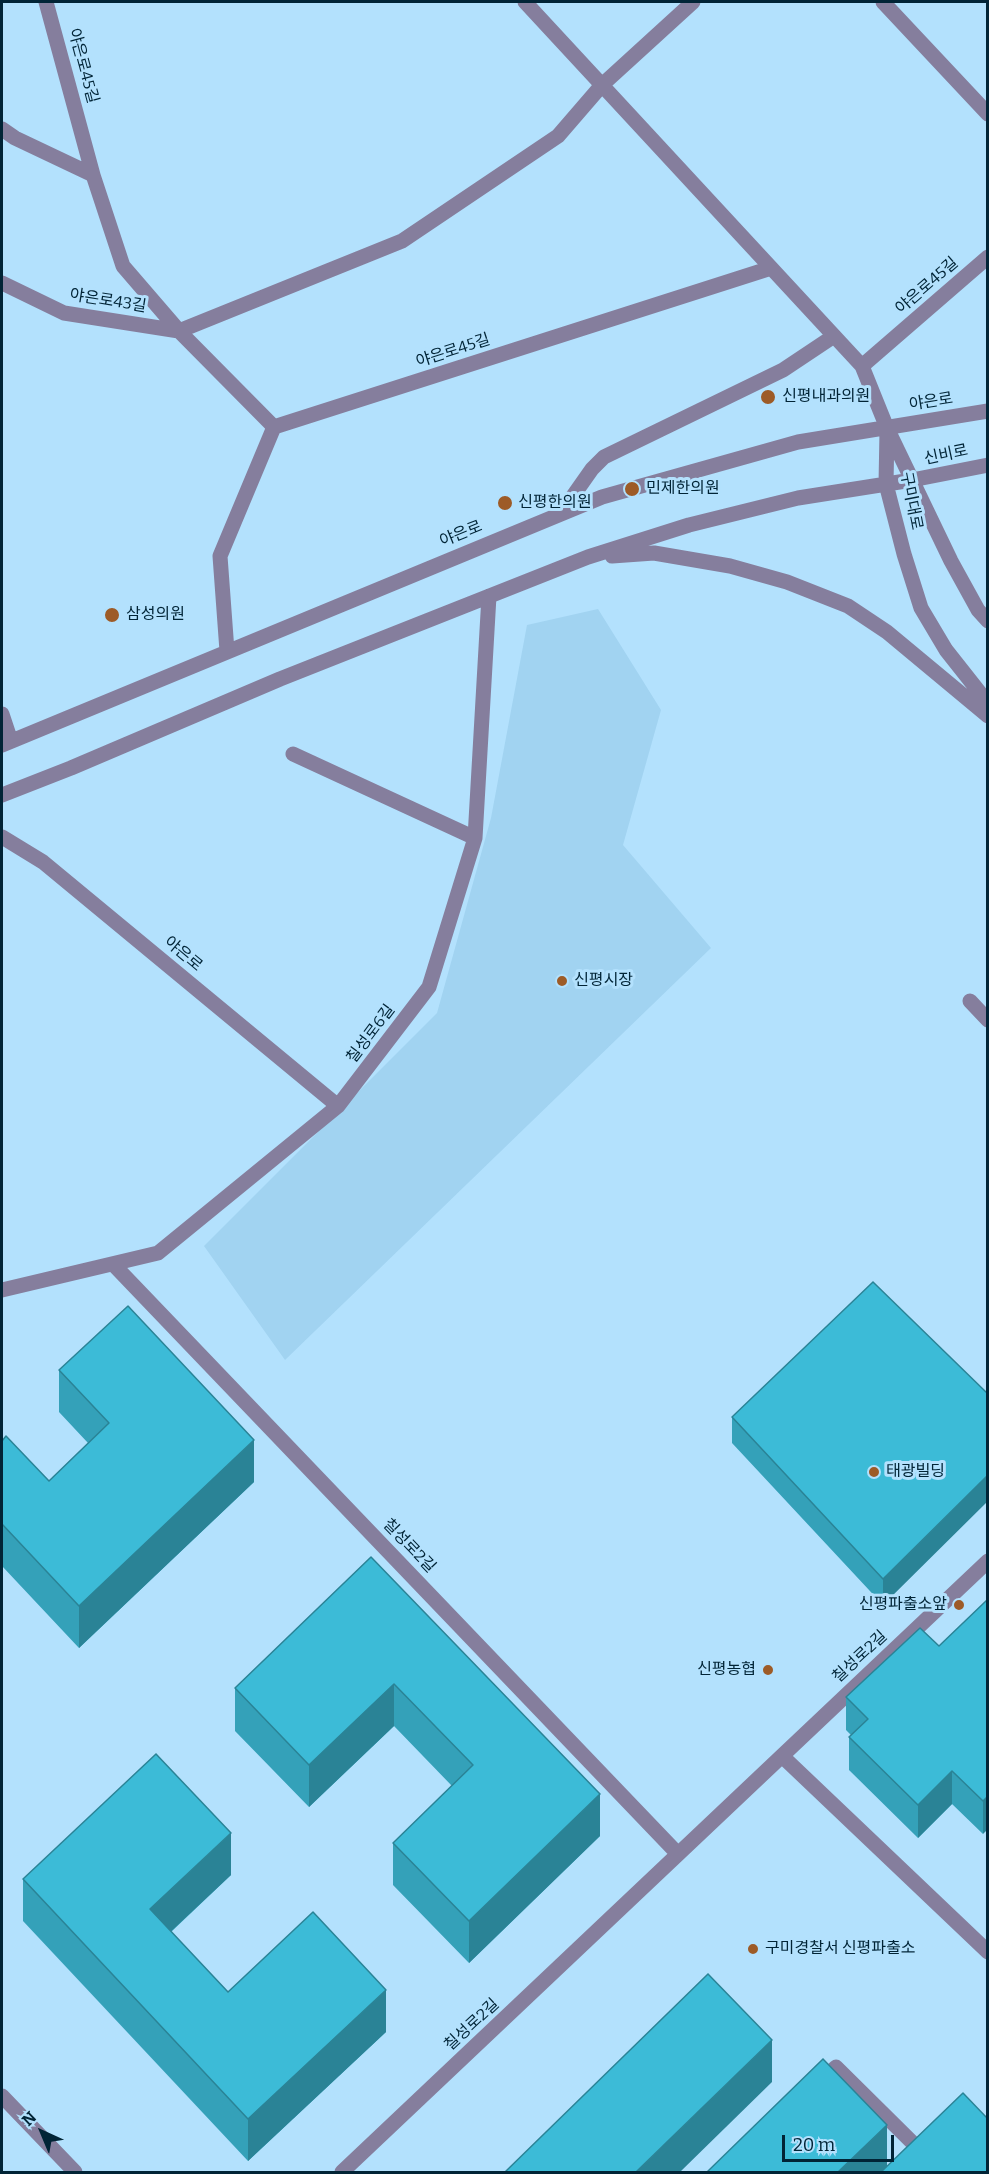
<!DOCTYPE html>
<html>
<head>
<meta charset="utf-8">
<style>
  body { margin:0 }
  #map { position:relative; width:989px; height:2174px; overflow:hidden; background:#b3e1fd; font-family:Bitter,serif }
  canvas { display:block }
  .frame { position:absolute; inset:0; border:3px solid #012436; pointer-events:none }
  .north { position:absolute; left:12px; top:2102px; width:60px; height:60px; -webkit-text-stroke:4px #b3e1fd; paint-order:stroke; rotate:316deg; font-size:16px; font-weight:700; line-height:24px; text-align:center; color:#012436 }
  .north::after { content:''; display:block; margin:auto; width:21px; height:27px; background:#012436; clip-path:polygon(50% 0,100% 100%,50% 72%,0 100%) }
  .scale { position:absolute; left:782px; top:2135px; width:112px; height:27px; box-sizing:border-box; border:3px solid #012436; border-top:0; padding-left:8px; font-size:18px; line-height:21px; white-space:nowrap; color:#012436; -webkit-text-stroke:4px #b3e1fd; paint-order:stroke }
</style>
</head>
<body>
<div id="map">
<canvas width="989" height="2174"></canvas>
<div class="frame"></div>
<div class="north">N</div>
<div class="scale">20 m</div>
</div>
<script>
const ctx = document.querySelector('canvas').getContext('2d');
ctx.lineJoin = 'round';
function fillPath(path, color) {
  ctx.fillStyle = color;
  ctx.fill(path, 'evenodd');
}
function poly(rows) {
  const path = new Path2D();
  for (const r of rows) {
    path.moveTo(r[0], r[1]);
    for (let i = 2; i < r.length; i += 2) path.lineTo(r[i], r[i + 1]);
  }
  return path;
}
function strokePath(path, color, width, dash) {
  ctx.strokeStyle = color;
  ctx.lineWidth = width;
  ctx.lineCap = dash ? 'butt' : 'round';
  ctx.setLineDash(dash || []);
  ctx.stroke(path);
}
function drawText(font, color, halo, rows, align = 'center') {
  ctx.font = font + ' Bitter,"Noto Sans KR",serif';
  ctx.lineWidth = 6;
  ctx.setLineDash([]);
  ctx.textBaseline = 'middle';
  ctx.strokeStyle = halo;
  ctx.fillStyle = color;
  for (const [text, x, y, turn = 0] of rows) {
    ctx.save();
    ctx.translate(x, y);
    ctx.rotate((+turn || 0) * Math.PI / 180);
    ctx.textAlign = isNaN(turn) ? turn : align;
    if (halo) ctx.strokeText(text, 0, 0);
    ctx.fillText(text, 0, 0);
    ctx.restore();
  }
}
fillPath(poly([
  [598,609,661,710,623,845,711,948,285,1360,204,1246,437,1013,491,818,527,625]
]), '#a1d3f1');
strokePath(poly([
  [46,2,93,175],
  [525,2,862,366,887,428,951,561,978,610,988,621],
  [883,2,988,114],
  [2,129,15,138,93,175,123,266,179,331,274,427,771,268],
  [2,283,64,313,179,331],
  [179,331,402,241,558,136,602,85,693,2],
  [862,366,988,257],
  [887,431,886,484,904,554,921,608,946,650,988,703],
  [561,513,592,469,604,457,783,370,834,336],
  [612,556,654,553,730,566,787,582,848,606,887,632,988,716],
  [227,651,220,556,274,427],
  [2,714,11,741],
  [2,745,602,497,798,442,988,411],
  [293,754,475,838],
  [2,795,71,768,280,679,588,557,689,525,798,498,912,480,988,465],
  [2,837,43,862,338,1106],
  [970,1001,988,1020],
  [113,1264,678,1854],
  [2,1290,158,1253,338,1106,429,987,475,838,489,596],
  [782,1756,988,1952],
  [819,2082,836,2067,931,2161,918,2172],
  [2,2096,75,2172],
  [342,2172,988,1561]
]), '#857e9d', 15);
fillPath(poly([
  [59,1370,254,1482,79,1648,2,1566,2,1441,49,1481,88,1443,59,1412],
  [987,1393,883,1605,732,1443,732,1417],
  [371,1557,600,1836,469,1963,393,1885,393,1843,452,1786,394,1726,309,1807,235,1731,235,1688],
  [987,1600,983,1834,952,1804,918,1838,849,1770,849,1737,851,1735,846,1730,846,1697,939,1646],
  [231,1875,171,1932,228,1992,386,2032,248,2161,23,1921,23,1879]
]), '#34a1b9');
fillPath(poly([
  [254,1440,254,1482,79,1648,79,1606],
  [987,1476,987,1502,883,1605,883,1579],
  [394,1684,394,1726,309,1807,309,1765],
  [952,1771,952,1804,918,1838,918,1805],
  [600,1794,600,1836,469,1963,469,1921],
  [987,1797,987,1830,983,1834,983,1801],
  [231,1833,231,1875,150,1951,150,1909],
  [386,1990,386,2032,248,2161,248,2119],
  [772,2040,772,2082,680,2172,636,2172],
  [887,2125,887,2167,882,2172,838,2172]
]), '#2a8396');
const building = poly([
  [873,1282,987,1393,987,1476,883,1579,732,1417,873,1282],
  [128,1306,254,1440,79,1606,2,1524,2,1441,6,1436,49,1481,109,1423,59,1370,128,1306],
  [371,1557,600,1794,469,1921,393,1843,473,1765,394,1684,309,1765,235,1688,371,1557],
  [987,1600,987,1797,983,1801,952,1771,918,1805,849,1737,868,1719,846,1697,920,1628,939,1646,987,1600],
  [156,1754,231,1833,150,1909,228,1992,313,1912,386,1990,248,2119,23,1879,156,1754],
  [708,1974,772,2040,636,2172,505,2172,708,1974],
  [823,2059,887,2125,838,2172,707,2172,823,2059],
  [963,2093,987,2118,987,2172,881,2172,963,2093]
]);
fillPath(building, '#3cbbd7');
strokePath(building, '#2a8396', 1.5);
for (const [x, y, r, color] of [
  [768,397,8,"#9d5b27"],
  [632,489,8,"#9d5b27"],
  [505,503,8,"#9d5b27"],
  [112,615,8,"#9d5b27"],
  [562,981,6,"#9d5b27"],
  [874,1472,6,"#9d5b27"],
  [959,1605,6,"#9d5b27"],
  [768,1670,6,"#9d5b27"],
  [753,1949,6,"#9d5b27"]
]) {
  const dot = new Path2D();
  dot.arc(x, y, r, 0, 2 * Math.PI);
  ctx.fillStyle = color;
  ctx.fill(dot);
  strokePath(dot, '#b3e1fd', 2);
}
drawText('16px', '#012436', '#b3e1fd', [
  ["야은로45길",83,66,75],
  ["야은로45길",927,286,-41],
  ["야은로43길",108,301,9],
  ["야은로45길",453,351,-18],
  ["야은로",931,402,-9],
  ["신비로",946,455,-12],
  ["구미대로",911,501,79],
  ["야은로",461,534,-22],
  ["야은로",183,954,40],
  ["칠성로6길",371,1034,-53],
  ["칠성로2길",409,1546,46],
  ["칠성로2길",860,1657,-43],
  ["칠성로2길",472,2025,-43]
]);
drawText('16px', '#012436', '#b3e1fd', [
  ["신평내과의원",782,397],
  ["민제한의원",646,489],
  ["신평한의원",518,503],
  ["삼성의원",126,615],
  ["신평시장",574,981],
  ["태광빌딩",886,1472],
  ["신평파출소앞",947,1605,"right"],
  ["신평농협",756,1670,"right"],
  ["구미경찰서 신평파출소",765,1949]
], 'left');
</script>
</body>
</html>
